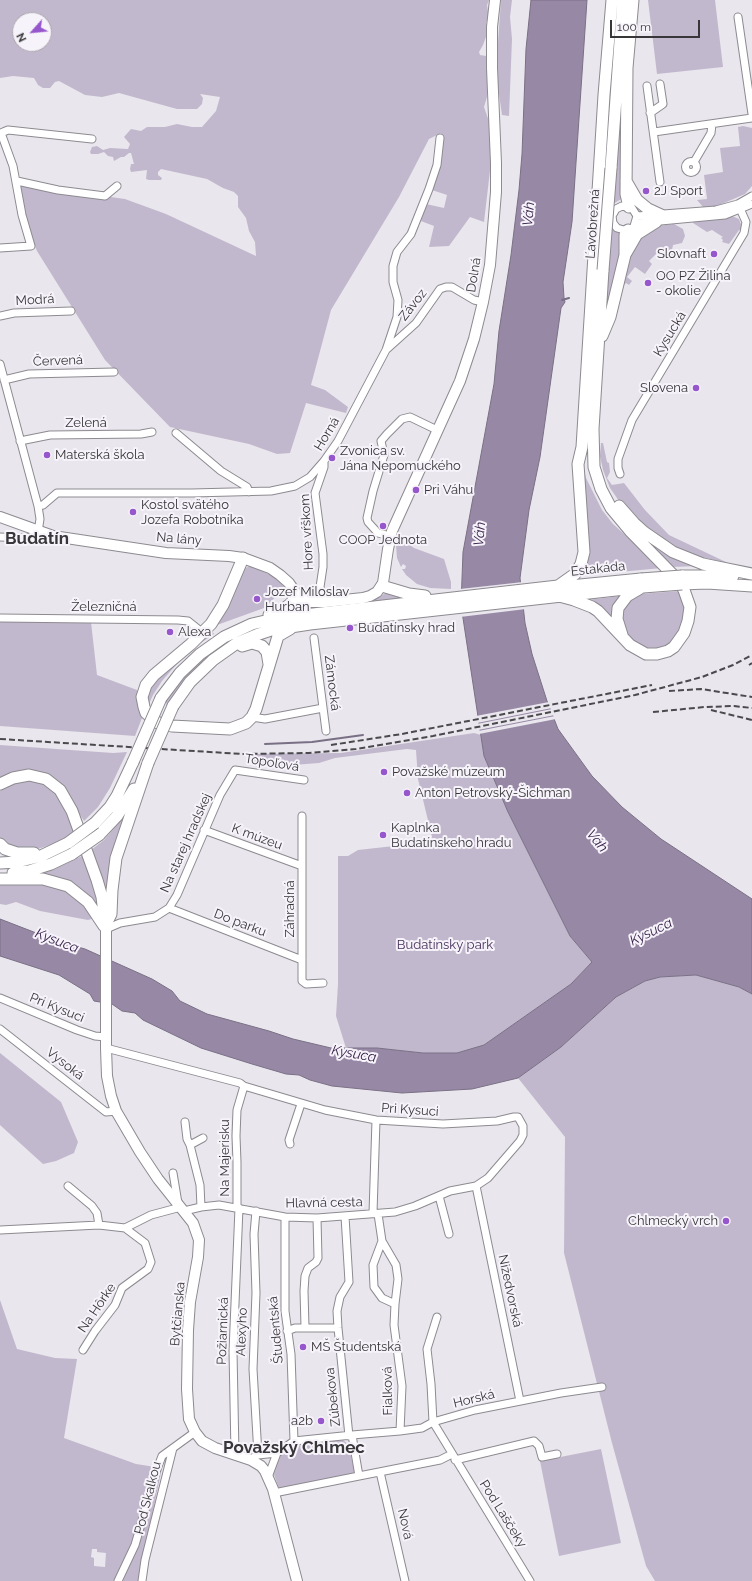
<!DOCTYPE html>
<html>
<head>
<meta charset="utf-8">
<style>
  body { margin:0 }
  #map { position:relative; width:752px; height:1581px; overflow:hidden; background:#e9e6ed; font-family:Raleway,sans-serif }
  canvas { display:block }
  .north { position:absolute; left:12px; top:12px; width:40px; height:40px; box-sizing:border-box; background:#f7f3fa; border:1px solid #aba7ad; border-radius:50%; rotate:243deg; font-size:11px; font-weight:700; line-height:16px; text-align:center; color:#383639 }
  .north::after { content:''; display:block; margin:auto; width:14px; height:18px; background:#9656cc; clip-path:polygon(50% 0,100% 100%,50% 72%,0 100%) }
  .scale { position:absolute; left:610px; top:20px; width:90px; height:18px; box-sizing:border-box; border:2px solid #383639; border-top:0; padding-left:5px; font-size:12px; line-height:14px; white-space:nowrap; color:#383639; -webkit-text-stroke:3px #f7f3fa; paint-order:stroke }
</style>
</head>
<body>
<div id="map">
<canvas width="752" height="1581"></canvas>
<div class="north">N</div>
<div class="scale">100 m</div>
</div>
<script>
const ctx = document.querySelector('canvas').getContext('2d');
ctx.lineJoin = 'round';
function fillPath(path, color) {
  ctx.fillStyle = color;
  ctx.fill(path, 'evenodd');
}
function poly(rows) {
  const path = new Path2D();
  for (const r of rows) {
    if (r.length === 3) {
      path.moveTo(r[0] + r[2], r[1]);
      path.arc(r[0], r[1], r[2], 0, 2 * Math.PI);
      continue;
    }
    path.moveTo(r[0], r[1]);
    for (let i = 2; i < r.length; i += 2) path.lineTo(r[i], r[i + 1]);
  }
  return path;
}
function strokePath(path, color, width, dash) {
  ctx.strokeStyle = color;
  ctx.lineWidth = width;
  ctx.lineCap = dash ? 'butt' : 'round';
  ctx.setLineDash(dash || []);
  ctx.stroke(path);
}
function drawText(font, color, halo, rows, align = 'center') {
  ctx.font = font + ' Raleway,sans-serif';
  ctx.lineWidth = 4;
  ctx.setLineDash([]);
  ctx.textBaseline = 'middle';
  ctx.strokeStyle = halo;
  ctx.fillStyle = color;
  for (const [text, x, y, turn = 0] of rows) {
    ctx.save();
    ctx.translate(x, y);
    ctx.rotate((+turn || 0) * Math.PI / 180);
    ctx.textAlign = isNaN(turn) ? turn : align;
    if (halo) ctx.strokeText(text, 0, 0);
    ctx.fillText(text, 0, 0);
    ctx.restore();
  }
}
fillPath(poly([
  [0,0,489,0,487,5,489,18,486,22,487,28,486,37,483,45,479,52,480,55,486,56,488,76,487,97,484,107,490,124,491,162,484,222,470,217,449,246,429,247,434,226,421,221,426,204,444,208,447,195,432,190,441,157,441,133,429,139,399,197,331,310,311,385,325,390,348,407,346,413,306,403,290,453,277,454,249,444,170,427,105,360,37,251,24,221,13,178,75,192,125,199,166,214,256,256,255,242,249,231,246,218,238,207,238,196,234,192,223,188,207,179,161,169,158,172,158,175,162,178,161,180,149,180,146,179,147,170,131,172,130,169,131,164,134,164,131,153,129,153,124,157,121,157,114,161,113,157,108,156,104,152,98,154,91,154,90,152,92,147,97,146,103,150,110,148,128,149,130,144,124,137,131,129,141,131,147,127,165,127,177,124,192,127,202,127,216,111,220,97,200,94,203,98,202,104,197,109,177,109,119,93,102,97,85,95,59,81,55,82,50,88,43,88,38,85,34,78,13,76,0,78],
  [20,20,44,20,44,44,20,44],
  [501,0,512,0,510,17,512,39,509,116,502,115,497,80,497,56],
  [627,0,623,198,613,204],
  [648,0,715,0,723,67,657,74],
  [743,126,752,128,752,186,745,194,717,206,703,207,697,200,707,199,704,175,723,172,720,148,740,146,738,127],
  [732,216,739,219,742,227,742,231,739,230,729,244,722,242,723,240,721,238,723,237,712,230,707,232,693,223,694,221],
  [674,224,683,229,685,236,682,243,673,245,672,250,675,255,673,259,661,251,657,253,649,261,652,264,645,274,635,267,627,277,632,281,629,285,626,283,623,286,634,242,657,226],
  [611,227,615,231,622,234,621,259,603,328],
  [601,443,603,443,607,462,609,463,610,472,607,478,612,485,624,483,645,510,669,535,728,563,692,555,665,542,626,511,610,488,603,470,600,456],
  [583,465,586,478,602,510,613,524,662,568,577,576],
  [611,502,699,566,672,567,648,545],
  [404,544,410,545,414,548,444,559,451,582,451,589,430,588,417,584,406,575,402,569,405,569,406,566,403,564,401,567,397,558,396,545],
  [250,566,277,578,285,588,264,608,217,625,216,624,243,569],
  [679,591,685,608,683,623,674,640,663,648,652,650,641,647,626,634,619,614,630,598,640,594],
  [387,592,410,598,282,614,297,604,309,608,370,600,378,598],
  [621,596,615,624,587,600],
  [0,620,91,622,97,675,137,690,142,718,135,736,0,726],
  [299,622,208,657,186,678,168,704,165,703,184,676,206,656,231,639,264,626],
  [213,629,214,630,212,631,214,634,196,646,182,658,162,681,153,695,148,706,147,701,149,691,154,682],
  [474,733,481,735,484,756,508,812,570,936,592,962,571,984,484,1045,457,1053,423,1053,377,1048,346,1048,336,1016,338,984,338,856,348,856,358,850,421,843,432,837,418,779,416,750,407,749,335,758,319,763,293,765,247,761,247,754,341,753],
  [0,745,113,753,127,752,110,788,98,807,84,821,79,813,70,795,63,785,26,771,16,772,0,779],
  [25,780,43,783,59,795,76,831,54,844,31,851,24,852,0,841,0,791,8,785],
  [124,817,109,913,91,850,104,840],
  [84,855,94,882,101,915,91,900,36,875,55,869],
  [0,882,37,882,74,893,95,918,88,920,40,911,16,902,6,905,0,904],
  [696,975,739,987,752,994,752,1581,655,1581,646,1566,612,1443,564,1253,565,1137,518,1078,561,1047,616,997,633,988,645,981,660,977],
  [0,1053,61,1102,78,1142,74,1153,56,1161,43,1164,0,1125],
  [0,1300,17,1349,55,1358,77,1359,64,1438,136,1464,162,1468,138,1581,0,1581],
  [92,1549,97,1549,97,1552,106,1553,105,1567,94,1566,94,1558,91,1557],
  [343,1440,348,1444,355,1473,279,1488,273,1472,281,1453,301,1444],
  [601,1449,621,1543,559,1556,540,1461]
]), '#c2b8cd');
const water = poly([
  [531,0,587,0,572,222,563,282,564,298,565,302,561,308,540,457,529,510,520,578,525,623,532,654,547,701,558,729,592,776,622,807,661,839,752,899,752,994,739,987,696,975,660,977,645,981,616,997,561,1047,518,1078,472,1089,402,1093,332,1086,310,1080,299,1075,286,1074,252,1064,201,1048,143,1020,135,1013,122,1011,112,1004,94,1001,90,994,59,975,0,956,0,919,57,941,85,949,152,979,172,991,180,1001,207,1014,269,1031,293,1039,331,1048,377,1048,423,1053,457,1053,484,1045,571,984,592,962,570,936,508,812,484,756,461,605,463,552,494,384,499,331,511,255,519,190,522,154,526,49,531,0]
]);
fillPath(water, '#9789a6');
strokePath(water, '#7a7085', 1);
fillPath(poly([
  [523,582,524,594,459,602,460,589],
  [524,596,526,609,460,617,459,605],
  [549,702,552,708,477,723,476,716],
  [552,709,555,715,478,730,477,724],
  [555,716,556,719,479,734,478,731]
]), '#e9e6ed');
strokePath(poly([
  [562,300,569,298],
  [265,744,312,742,363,735]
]), '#7a7085', 2);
const street = poly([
  [738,17,752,114],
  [647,86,660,182],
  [650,113,663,104,660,84],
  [654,132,752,118],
  [691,167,5.5],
  [694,162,711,133,712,124],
  [17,181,58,190,105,196,117,186],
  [637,216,716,210,738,204,752,196],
  [634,226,637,216,632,208,622,206,616,209,612,216,613,223,617,228,624,230,631,229,639,223,725,215,752,204],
  [0,248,31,246,22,215,13,166,1,133,8,130,92,139],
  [0,316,14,313,71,311],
  [386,350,416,323,440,289,446,287,452,287,474,300,483,302],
  [0,364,38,506,40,519,38,532,32,537,25,538,0,537],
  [4,380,29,374,114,372],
  [176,433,221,471,247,487,249,492],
  [20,441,50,435,141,434,152,432],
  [324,461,324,467,315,493,323,554,323,567,320,587,325,602],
  [620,474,618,468,618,459,632,420,744,233,746,222,738,204],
  [38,506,43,505,57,493,192,493,271,491,295,486,310,477,324,461,338,441,386,350,397,317,398,300,393,282,393,266,397,252,411,234,429,189,437,165,440,138],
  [390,536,378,533,368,522,367,518,373,491,384,455,381,441,387,434,402,419,410,417,437,430],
  [0,618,178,620,188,621,203,633],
  [314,638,326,731],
  [252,717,265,719,323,708],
  [302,816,302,981,306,984,323,983],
  [204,830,302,866],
  [169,908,302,960],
  [106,929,120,923,155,917,169,908,177,895,220,795,235,770,304,780],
  [0,998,77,1030,95,1036,106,1037],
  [0,1029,106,1112,116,1111],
  [106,1048,240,1083,244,1086,325,1110,376,1120,443,1124,497,1121,514,1117,518,1117,523,1126,523,1135,520,1141,488,1178,476,1186,450,1191,415,1206,395,1212,317,1218,285,1217,219,1205,201,1207,184,1211],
  [185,1122,187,1139,190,1145,200,1185,201,1207],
  [290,1144,289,1140,301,1104],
  [190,1145,203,1138],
  [173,1173,178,1203],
  [68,1186,92,1206,97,1213,99,1225],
  [476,1186,520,1401],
  [439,1196,449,1234],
  [237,1208,237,1162,236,1136,237,1110,244,1086],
  [256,1211,254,1234,256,1293,253,1369,258,1455],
  [373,1213,376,1120],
  [378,1214,382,1241,373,1265,374,1287,382,1298,395,1304,394,1325,402,1386,400,1431],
  [345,1216,349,1282,340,1297,337,1311,338,1328,349,1436],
  [285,1217,285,1311,291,1354,294,1441],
  [0,1230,99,1225,125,1228,151,1215,181,1207],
  [382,1241,396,1265,398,1279,395,1304],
  [437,1317,427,1349,431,1384,433,1422,530,1581],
  [305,1327,304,1291,305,1276,308,1268,316,1262,318,1258,317,1218],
  [287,1331,295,1328,338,1328],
  [83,1350,95,1331,115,1305,122,1288,148,1269,151,1262,145,1243,125,1228],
  [352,1435,400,1431,422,1428,433,1422,475,1410,561,1393,602,1387],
  [235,1454,233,1351,239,1208],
  [254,1457,258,1455,277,1453],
  [455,1460,534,1441,539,1446,542,1457,557,1454],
  [380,1472,405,1581],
  [359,1476,440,1460,452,1454],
  [268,1477,277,1453,294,1441,352,1435,359,1476,274,1493],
  [118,1581,135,1545,156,1472,162,1456,195,1432],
  [142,1581,145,1560,173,1448]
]);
const secondary = poly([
  [0,517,53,536,166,553,229,556,243,558,270,568,280,575,289,583,298,596,307,602,325,602,363,598,370,596,377,592,383,583,388,549,392,531,460,381,474,339,483,302,490,265,496,192,496,163,492,68,492,27,495,0],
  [106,929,106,1048,107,1076,111,1096,116,1111,140,1152,158,1179,193,1223,199,1240,198,1257,190,1302,188,1330,187,1389,189,1419,195,1432,202,1441,215,1448,251,1460,261,1466,265,1471,273,1489,297,1581]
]);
const primary = poly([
  [611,168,623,0],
  [626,181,637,200,648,209,661,215],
  [629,207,626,194,627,68,633,0],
  [626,253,637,234,656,222],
  [602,336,610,317,625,255,625,235,628,230],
  [619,506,634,523,644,532,673,552,703,564,752,574],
  [243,558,223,605,211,624,191,644,154,675,146,685,142,697,144,707,146,713,158,723,172,726,230,729,246,723,252,717,256,709,278,636,290,629],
  [682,576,733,576],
  [682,584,707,583,752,586],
  [382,586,409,594,425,596],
  [558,586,575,574,581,564,584,552,578,464,582,447,604,95,612,0],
  [559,596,574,600,592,607,598,611,630,645,646,654,657,654,668,651,674,647,684,633,688,621,690,607,684,590,678,580,631,532,611,508,601,489,594,467,593,429,603,270],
  [269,615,281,611,289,605,298,596],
  [622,635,617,619,618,608,627,596,639,589],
  [242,646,252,643,262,646,267,652,269,664],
  [161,698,180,673,200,654,224,637,252,624,278,618,558,586,570,586,641,579],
  [173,706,190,682,213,660,237,643,256,635,271,630,310,624,643,587],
  [0,784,13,778,29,775,46,779,60,790,72,811,97,880,102,897,106,929],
  [95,823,110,807,117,796,133,762],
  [99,835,117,816,134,789],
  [0,844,5,849,17,853,34,853],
  [0,863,17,862,41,856,68,843],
  [13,873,29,871,51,864,72,854],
  [0,879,43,879,68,886,88,902,104,926],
  [108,920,111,914,112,890,116,858,148,763]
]);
strokePath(street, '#8d8a90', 9);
strokePath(secondary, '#8d8a90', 12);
strokePath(primary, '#8d8a90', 13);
strokePath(street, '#fff', 7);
strokePath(secondary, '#fff', 10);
strokePath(primary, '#fff', 11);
strokePath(poly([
  [749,665,752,663],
  [669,691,701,689,752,697],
  [711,710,752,720],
  [653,712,705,707,734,706,752,708],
  [0,739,242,754,309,753,356,749,433,736,635,695,702,677,733,665,752,655],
  [331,745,402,734,652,685]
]), '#4b494d', 2, [6, 3]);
const primaryBridge = poly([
  [603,270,611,168],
  [641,579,682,576],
  [643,587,682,584],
  [133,762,161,698],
  [148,763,173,706],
  [68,843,95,823],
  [72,854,99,835]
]);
strokePath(primaryBridge, '#8d8a90', 13, []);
strokePath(primaryBridge, '#fff', 11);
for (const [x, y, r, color] of [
  [646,191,4,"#9656cc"],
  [714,254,4,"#9656cc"],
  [648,283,4,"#9656cc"],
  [696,388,4,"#9656cc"],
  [47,455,4,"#9656cc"],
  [332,458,4,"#9656cc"],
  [416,490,4,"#9656cc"],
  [133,512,4,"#9656cc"],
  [383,526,4,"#9656cc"],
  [257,599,4,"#9656cc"],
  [350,628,4,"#9656cc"],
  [170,632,4,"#9656cc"],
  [384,772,4,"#9656cc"],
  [407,793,4,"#9656cc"],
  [383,835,4,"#9656cc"],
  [726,1221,4,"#9656cc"],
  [303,1347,4,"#9656cc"],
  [321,1421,4,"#9656cc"]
]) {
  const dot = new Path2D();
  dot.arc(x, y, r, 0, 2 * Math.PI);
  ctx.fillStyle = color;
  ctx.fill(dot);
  strokePath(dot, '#f7f3fa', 1.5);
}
drawText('13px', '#383639', '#f7f3fa', [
  ["2J Sport",654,191],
  ["Slovnaft",706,254,"right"],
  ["OO PZ Žilina",656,276],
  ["- okolie",656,291],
  ["Slovena",688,388,"right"],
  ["Zvonica sv.",340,451],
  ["Jána Nepomuckého",340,466],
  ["Materská škola",55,455],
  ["Pri Váhu",424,490],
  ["Kostol svätého",141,505],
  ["Jozefa Robotníka",141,520],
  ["COOP Jednota",383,540,"center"],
  ["Jozef Miloslav",265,592],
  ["Hurban",265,607],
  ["Budatínsky hrad",358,628],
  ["Alexa",178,632],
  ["Považské múzeum",392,772],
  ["Anton Petrovský-Šichman",415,793],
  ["Kaplnka",391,828],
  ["Budatínskeho hradu",391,843],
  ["Chlmecký vrch",718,1221,"right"],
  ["MŠ Študentská",311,1347],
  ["a2b",313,1421,"right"]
], 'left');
drawText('13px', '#383639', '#f7f3fa', [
  ["Ľavobrežná",593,224,-86],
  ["Dolná",474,275,-81],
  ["Modrá",35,300,-3],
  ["Závoz",413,305,-52],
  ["Kysucká",670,334,-59],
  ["Červená",58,361,-2],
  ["Zelená",86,423],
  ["Horná",327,434,-59],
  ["Hore vŕškom",307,532,-93],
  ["Na lány",179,539,5],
  ["Estakáda",598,569,-6],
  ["Železničná",104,607],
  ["Zámocká",332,683,83],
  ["Topoľová",272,763,9],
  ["K múzeu",257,837,20],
  ["Na starej hradskej",186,843,-66],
  ["Záhradná",290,909,-90],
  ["Do parku",240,923,21],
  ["Pri Kysuci",57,1008,22],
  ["Vysoká",65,1064,38],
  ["Pri Kysuci",410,1110,4],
  ["Na Majerisku",225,1158,-90],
  ["Hlavná cesta",324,1203,-1],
  ["Nižedvorská",510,1291,78],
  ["Na Hôrke",97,1308,-56],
  ["Bytčianska",178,1314,-85],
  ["Študentská",276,1330,-95],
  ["Požiarnická",223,1331,-88],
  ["Alexyho",242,1332,-88],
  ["Fialková",388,1391,-91],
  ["Zúbekova",333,1397,-96],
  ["Horská",474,1399,-14],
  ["Pod Skalkou",148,1498,-76],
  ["Pod Laščeky",503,1514,58],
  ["Nová",405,1524,77]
]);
drawText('13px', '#46305a', '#f7f3fa', [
  ["Budatínsky park",445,945]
]);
drawText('italic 14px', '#331e46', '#f7f3fa', [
  ["Váh",529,214,-85],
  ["Váh",480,534,-85],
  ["Váh",597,841,51],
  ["Kysuca",651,932,-26],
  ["Kysuca",57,941,21],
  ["Kysuca",354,1054,10]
]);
drawText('bold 17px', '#383639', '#f7f3fa', [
  ["Budatín",37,539],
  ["Považský Chlmec",294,1448]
]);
</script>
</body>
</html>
